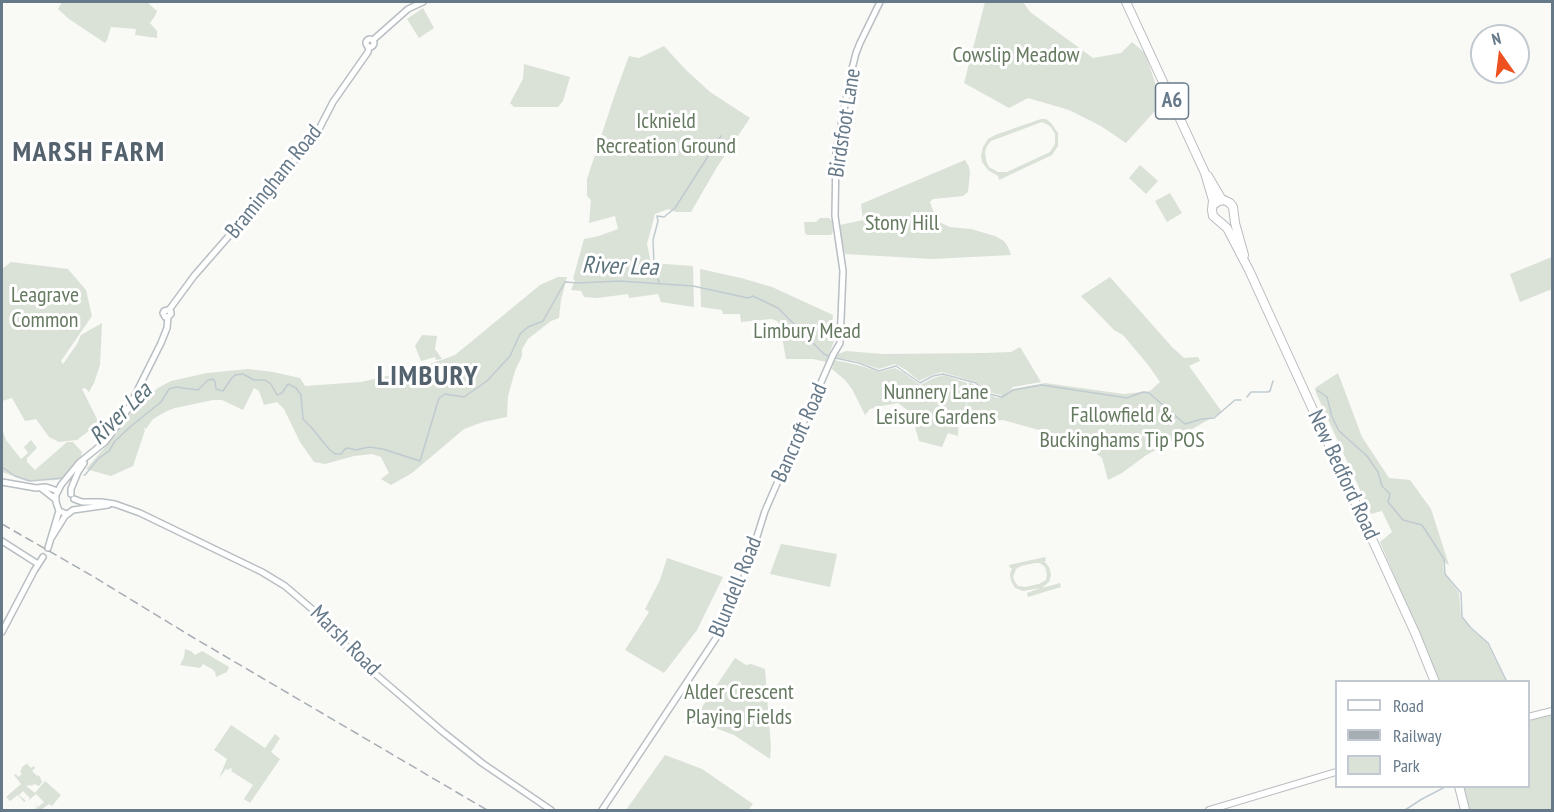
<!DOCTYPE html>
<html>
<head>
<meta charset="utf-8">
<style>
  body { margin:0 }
  #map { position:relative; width:1554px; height:812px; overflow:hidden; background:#f9f9f6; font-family:"PT Sans Narrow",sans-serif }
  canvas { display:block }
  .frame { position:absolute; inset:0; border:3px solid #667989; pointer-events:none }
  .legend { position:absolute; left:1335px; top:680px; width:195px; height:108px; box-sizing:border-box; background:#fff; border:2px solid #c2c9d0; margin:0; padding:8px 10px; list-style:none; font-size:18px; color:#667989 }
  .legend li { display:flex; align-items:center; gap:12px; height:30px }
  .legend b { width:30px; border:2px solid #c2c9d0 }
  .north { position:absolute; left:1470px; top:24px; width:60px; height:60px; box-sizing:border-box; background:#fff; border:2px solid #c2c9d0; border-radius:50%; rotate:346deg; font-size:16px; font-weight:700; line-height:24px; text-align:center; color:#667989 }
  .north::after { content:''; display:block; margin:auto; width:21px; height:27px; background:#ee5120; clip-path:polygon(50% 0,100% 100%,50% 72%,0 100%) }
</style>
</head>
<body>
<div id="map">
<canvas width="1554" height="812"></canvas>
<div class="frame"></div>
<ul class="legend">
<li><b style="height:8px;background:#fff"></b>Road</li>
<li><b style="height:8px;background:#a6adb3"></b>Railway</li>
<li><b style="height:16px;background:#dae1d7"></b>Park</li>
</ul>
<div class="north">N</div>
</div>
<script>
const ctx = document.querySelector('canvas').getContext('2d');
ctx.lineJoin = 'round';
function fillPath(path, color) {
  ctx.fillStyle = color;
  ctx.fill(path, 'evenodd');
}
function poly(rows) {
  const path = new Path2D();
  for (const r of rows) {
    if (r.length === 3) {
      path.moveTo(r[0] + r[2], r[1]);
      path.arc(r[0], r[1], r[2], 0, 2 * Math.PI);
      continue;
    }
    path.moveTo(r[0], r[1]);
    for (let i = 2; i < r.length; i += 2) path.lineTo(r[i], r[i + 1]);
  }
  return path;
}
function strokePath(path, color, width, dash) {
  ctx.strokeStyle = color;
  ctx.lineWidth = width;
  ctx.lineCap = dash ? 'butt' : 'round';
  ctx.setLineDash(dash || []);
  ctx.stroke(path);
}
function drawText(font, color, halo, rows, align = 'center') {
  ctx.font = font + ' "PT Sans Narrow",sans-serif';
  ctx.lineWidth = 6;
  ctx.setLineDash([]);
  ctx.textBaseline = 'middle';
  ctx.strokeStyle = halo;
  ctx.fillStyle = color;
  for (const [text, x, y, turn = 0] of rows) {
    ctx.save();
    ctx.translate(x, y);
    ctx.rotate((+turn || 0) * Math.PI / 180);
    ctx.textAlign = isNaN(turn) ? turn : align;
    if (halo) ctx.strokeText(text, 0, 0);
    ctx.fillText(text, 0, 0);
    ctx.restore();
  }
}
fillPath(poly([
  [62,2,147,2,157,11,155,16,150,23,157,31,157,38,135,35,136,29,111,27,107,40,105,43,69,19,58,9],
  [985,2,1023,2,1030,12,1093,58,1121,53,1132,42,1145,53,1162,103,1126,143,1101,126,1069,110,1028,98,1009,108,964,83],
  [423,8,434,28,419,38,407,19],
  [664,46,685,69,710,92,750,118,717,167,691,212,676,212,668,209,655,214,647,244,651,263,693,266,694,307,661,302,658,294,629,298,628,294,597,298,584,297,581,291,571,290,575,280,573,279,584,239,599,236,618,229,615,216,589,223,591,200,587,196,587,179,615,94,629,56,639,58],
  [524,64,570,77,563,101,558,107,514,107,510,103,523,79],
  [1041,119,1046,119,1051,123,1058,133,1058,146,1052,155,999,180,998,176,988,170,982,162,981,156,983,147,988,139,995,135],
  [1042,122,1050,126,1055,134,1055,144,1050,152,1007,172,998,172,989,167,986,160,985,152,987,146,991,141],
  [965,160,969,167,970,173,968,192,963,196,933,199,930,202,935,216,939,222,950,227,971,229,995,236,1004,241,1008,247,1011,255,932,259,845,254,841,240,840,225,863,220,861,204],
  [1140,165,1158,181,1146,194,1129,178],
  [1170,193,1182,213,1167,222,1155,201],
  [820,218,829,218,832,221,833,232,831,235,807,235,805,233,804,222,816,222],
  [1552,257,1552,289,1520,302,1510,274],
  [11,262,68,269,86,290,92,316,61,361,63,364,77,344,81,335,102,323,100,365,94,383,89,392,85,388,82,389,99,423,77,440,59,442,49,437,36,419,25,421,12,398,2,401,2,269],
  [700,269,741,278,772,287,833,315,832,326,836,336,826,362,813,359,786,359,780,326,777,321,771,319,741,322,740,314,723,314,722,310,701,307],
  [558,277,567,277,561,300,559,318,551,321,528,339,522,349,522,356,515,371,508,396,507,417,483,422,464,429,412,473,391,485,381,479,389,473,381,457,372,454,354,456,325,464,314,462,300,442,284,409,277,402,264,405,259,391,254,388,243,410,222,400,213,400,175,408,167,411,153,419,146,429,143,427,145,430,133,466,111,476,86,469,115,436,135,407,158,388,171,381,207,373,248,369,273,372,300,378,305,386,361,382,391,375,433,363,455,355,540,285],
  [1110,277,1172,347,1184,358,1198,357,1200,361,1189,366,1222,412,1145,456,1122,473,1108,480,1102,458,1091,449,1044,440,1046,432,1003,420,960,426,960,416,959,415,958,436,948,433,942,447,919,441,911,413,898,403,882,406,870,409,865,415,852,389,845,380,832,369,834,360,858,365,880,372,895,368,904,373,920,385,934,378,944,375,967,383,966,416,969,382,975,385,984,393,998,398,1002,395,986,392,976,382,942,372,932,375,919,381,906,370,895,364,879,369,856,361,836,358,838,354,846,351,883,354,984,353,1011,352,1020,347,1041,382,1013,387,1009,391,1013,389,1045,383,1124,394,1150,391,1160,382,1149,366,1123,335,1114,330,1081,296],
  [422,335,437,336,435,349,442,359,436,360,435,357,421,361,415,346],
  [1338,373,1362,437,1389,478,1410,480,1431,509,1449,565,1443,562,1444,573,1459,593,1461,617,1471,629,1487,643,1506,681,1439,681,1380,542,1392,532,1382,511,1371,514,1316,393,1315,388],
  [2,429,6,440,21,459,28,453,24,447,31,440,37,448,27,458,27,462,35,470,67,442,73,442,82,452,81,457,61,479,57,480,26,481,13,476,2,472],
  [781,544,837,554,830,587,770,574],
  [1045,557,1046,561,1044,561,1049,567,1051,575,1049,582,1042,588,1060,583,1061,587,1028,597,1027,593,1040,588,1023,591,1015,588,1011,581,1010,574,1012,568,1010,568,1009,565],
  [1035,563,1040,563,1045,567,1047,574,1046,580,1039,584,1025,587,1018,586,1015,582,1013,577,1016,569,1021,566],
  [667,558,723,577,697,630,664,673,625,650,649,612,645,609,660,580],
  [185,649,191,651,195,655,202,651,229,667,227,672,216,677,215,672,212,669,203,664,200,668,180,665,184,657],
  [735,658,746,665,751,664,765,669,771,748,770,759,734,735,710,726,692,722],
  [1552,714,1552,810,1468,810,1464,787,1528,786,1529,721],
  [231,725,265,748,275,734,280,738,271,752,280,759,250,803,244,799,253,785,231,771,232,769,230,768,229,770,226,769,219,778,227,759,214,750],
  [665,755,702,769,753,804,748,810,626,810],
  [30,761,27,764,31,768,34,766,35,768,32,771,37,776,38,775,40,777,42,782,39,786,34,784,32,786,30,785,26,786,35,793,45,781,61,795,52,806,49,804,41,810,34,810,37,807,34,804,38,807,44,802,36,794,28,801,30,798,23,791,19,795,26,801,24,802,18,795,10,801,6,797,21,784,14,775,16,774,18,777,22,774,20,771,22,769,21,768]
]), '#dae1d7');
strokePath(poly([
  [659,282,654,266,653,240,658,221,657,216,664,217,675,208,721,136],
  [835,358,859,363,879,371,896,366,920,383,933,376,943,374,976,383,985,393,1002,397,1013,390,1042,385,1127,398,1143,392,1149,393,1185,424,1202,419,1214,418,1235,400,1241,400],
  [1317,390,1327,397,1332,417,1339,431,1367,456,1378,472,1382,486,1390,494,1388,502,1403,520,1422,525,1444,559,1445,574,1461,593,1462,617,1471,628,1488,643,1507,682],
  [1247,397,1251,392,1268,392,1270,391,1273,381],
  [2,467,15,476,30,481,62,478],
  [84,475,85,475,98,459,109,451,115,441,130,427,161,402,169,389,176,387,198,390,208,380,213,379,215,382,216,389,223,391,231,379,235,375,243,374,254,380,265,380,271,384,277,395,282,393,288,384,296,388,301,395,303,419,311,427,329,449,335,454,341,454,345,449,348,448,356,450,369,447,383,449,420,461,439,398,445,394,464,397,487,381,510,356,520,334,528,327,543,321,565,282,578,283,619,281,693,286,748,298,753,296,778,308,824,354,830,357],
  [1405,810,1422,799,1447,786]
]), '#c0cbd0', 1.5);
const secondary = poly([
  [370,43,4],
  [373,40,408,9,423,2],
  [169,310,194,276,310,143,318,131,333,102,368,52,369,47],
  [2,482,36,488,46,487,58,491],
  [41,488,55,499],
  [71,494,71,489,78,472,84,463],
  [74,499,82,502,101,502,115,504,140,513,262,572,285,586,319,615,359,660,443,732,482,763,551,810],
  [67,514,59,511,56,502,56,495,61,485,79,463,105,442,117,426,128,409,161,343,167,328,168,317,171,314,171,312,168,310,164,311,163,313,165,317,168,317],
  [52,537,65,516,73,510,108,505],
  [2,541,38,564],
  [48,548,59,511],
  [2,632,34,571,43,557],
  [602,810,726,623,742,584,765,511,833,355,840,343,843,271,835,216,836,152,851,73,856,53,860,43,880,2]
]);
const primary = poly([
  [1528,717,1552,711],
  [1209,810,1336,772]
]);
const highway = poly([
  [1126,2,1205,173,1213,200,1212,210,1213,216,1227,228,1249,270,1416,635,1435,682],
  [1208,176,1222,200],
  [1213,205,1219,201,1224,200,1230,203,1233,207,1235,223,1244,255],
  [1459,786,1465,810]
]);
strokePath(secondary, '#b8bec2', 8);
strokePath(primary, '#b9bdc1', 8);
strokePath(highway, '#b8bcbf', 10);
strokePath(secondary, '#fff', 5);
strokePath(primary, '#fff', 6);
strokePath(highway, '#fff', 8);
strokePath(poly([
  [2,524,94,577,189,635,487,810]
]), '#a6adb3', 1.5, [9, 4.5]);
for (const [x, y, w] of [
  [1172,101,33]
]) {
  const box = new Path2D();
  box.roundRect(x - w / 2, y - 18, w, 36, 4.5);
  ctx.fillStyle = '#fff';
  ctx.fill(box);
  strokePath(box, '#667989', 1.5);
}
drawText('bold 21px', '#667989', null, [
  ["A6",1172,101]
]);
drawText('22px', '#667a61', '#fff', [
  ["Cowslip Meadow",1016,56],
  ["Icknield",666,122],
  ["Recreation Ground",666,147],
  ["Stony Hill",902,224],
  ["Leagrave",45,296],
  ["Common",45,321],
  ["Limbury Mead",807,332],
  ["Nunnery Lane",936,393],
  ["Leisure Gardens",936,418],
  ["Fallowfield &",1122,416],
  ["Buckinghams Tip POS",1122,441],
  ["Alder Crescent",739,693],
  ["Playing Fields",739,718]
]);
drawText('22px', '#667989', '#fff', [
  ["Birdsfoot Lane",845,123,-81],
  ["Bramingham Road",274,182,-51],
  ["Bancroft Road",800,433,-66],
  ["New Bedford Road",1343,475,65],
  ["Blundell Road",736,587,-68],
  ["Marsh Road",345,641,45]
]);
drawText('italic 24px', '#5d747d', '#fff', [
  ["River Lea",620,267,2],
  ["River Lea",121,414,-45]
]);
ctx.letterSpacing = '1.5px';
drawText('bold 28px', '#54626d', '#fff', [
  ["MARSH FARM",89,153],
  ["LIMBURY",428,377]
]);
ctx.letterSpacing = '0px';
</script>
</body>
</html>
